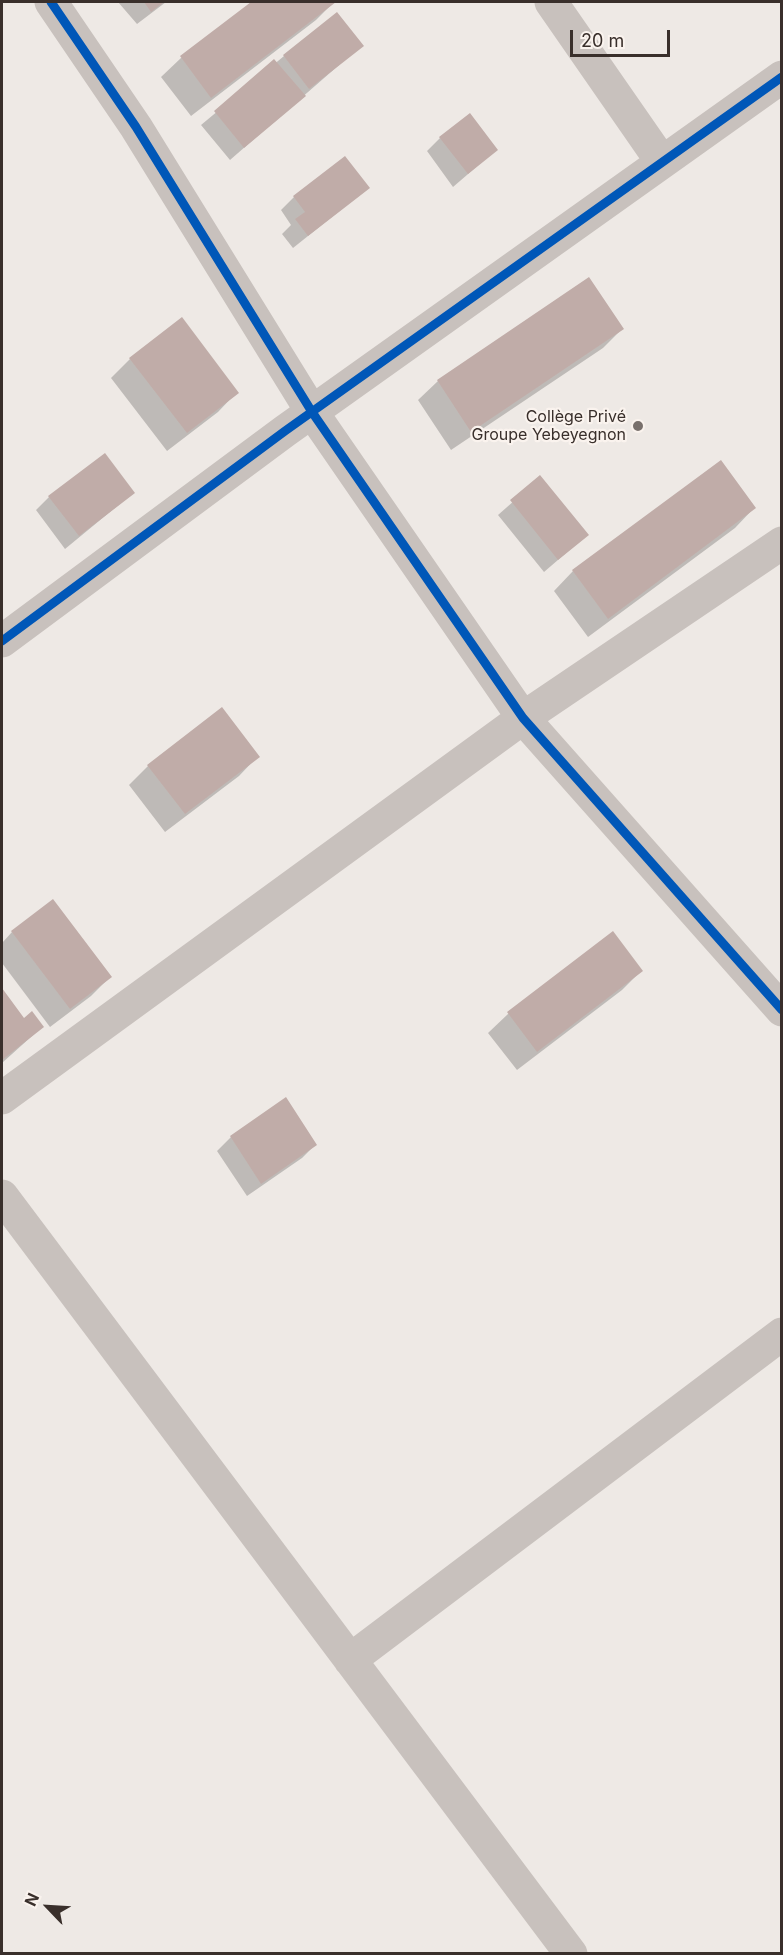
<!DOCTYPE html>
<html>
<head>
<meta charset="utf-8">
<style>
  body { margin:0 }
  #map { position:relative; width:783px; height:1955px; overflow:hidden; background:#eee9e5; font-family:Inter,sans-serif }
  canvas { display:block }
  .frame { position:absolute; inset:0; border:3px solid #392f2b; pointer-events:none }
  .north { position:absolute; left:18px; top:1877px; width:60px; height:60px; -webkit-text-stroke:4px #faf3ee; paint-order:stroke; rotate:295deg; font-size:16px; font-weight:700; line-height:24px; text-align:center; color:#392f2b }
  .north::after { content:''; display:block; margin:auto; width:21px; height:27px; background:#392f2b; clip-path:polygon(50% 0,100% 100%,50% 72%,0 100%) }
  .scale { position:absolute; left:570px; top:30px; width:100px; height:27px; box-sizing:border-box; border:3px solid #392f2b; border-top:0; padding-left:8px; font-size:18px; line-height:21px; white-space:nowrap; color:#392f2b; -webkit-text-stroke:4px #faf3ee; paint-order:stroke }
</style>
</head>
<body>
<div id="map">
<canvas width="783" height="1955"></canvas>
<div class="frame"></div>
<div class="north">N</div>
<div class="scale">20 m</div>
</div>
<script>
const ctx = document.querySelector('canvas').getContext('2d');
ctx.lineJoin = 'round';
function fillPath(path, color) {
  ctx.fillStyle = color;
  ctx.fill(path, 'evenodd');
}
function poly(rows) {
  const path = new Path2D();
  for (const r of rows) {
    path.moveTo(r[0], r[1]);
    for (let i = 2; i < r.length; i += 2) path.lineTo(r[i], r[i + 1]);
  }
  return path;
}
function strokePath(path, color, width, dash) {
  ctx.strokeStyle = color;
  ctx.lineWidth = width;
  ctx.lineCap = dash ? 'butt' : 'round';
  ctx.setLineDash(dash || []);
  ctx.stroke(path);
}
function drawText(font, color, halo, rows, align = 'center') {
  ctx.font = font + ' Inter,sans-serif';
  ctx.lineWidth = 4.5;
  ctx.setLineDash([]);
  ctx.textBaseline = 'middle';
  ctx.strokeStyle = halo;
  ctx.fillStyle = color;
  for (const [text, x, y, turn = 0] of rows) {
    ctx.save();
    ctx.translate(x, y);
    ctx.rotate((+turn || 0) * Math.PI / 180);
    ctx.textAlign = isNaN(turn) ? turn : align;
    if (halo) ctx.strokeText(text, 0, 0);
    ctx.fillText(text, 0, 0);
    ctx.restore();
  }
}
fillPath(poly([
  [118,2,166,2,137,24],
  [253,2,334,2,316,20,191,116,161,77,181,58],
  [362,45,230,160,201,125,284,56],
  [440,138,496,150,453,187,427,151],
  [368,188,293,248,282,234,291,225,281,210,294,197],
  [622,329,603,348,451,450,418,400,438,381],
  [130,359,237,392,218,412,167,451,111,378],
  [540,478,587,535,544,572,498,515],
  [133,493,65,549,36,510,49,497],
  [754,508,735,528,588,637,554,591,573,571],
  [258,756,239,776,165,832,129,785,148,766],
  [12,932,110,977,91,996,50,1027,2,963,2,943],
  [613,933,641,971,622,990,517,1070,488,1033,508,1014],
  [2,990,24,1020,42,1027,2,1063],
  [285,1100,315,1145,302,1158,247,1196,217,1151,231,1137]
]), '#0003');
fillPath(poly([
  [144,2,164,2,151,12],
  [251,2,336,2,211,98,180,56],
  [337,12,364,46,309,89,283,55],
  [274,59,306,96,244,148,214,111],
  [470,113,498,150,468,174,439,137],
  [345,156,370,188,308,236,295,219,305,212,293,196],
  [589,277,624,329,471,432,437,380],
  [182,317,239,393,187,433,129,358],
  [105,453,135,493,79,536,48,496],
  [721,460,756,508,608,619,572,570],
  [540,475,589,535,558,560,510,500],
  [222,707,260,757,185,814,147,765],
  [53,899,112,977,70,1009,11,931],
  [613,931,643,971,537,1052,507,1012],
  [2,988,24,1018,32,1011,44,1027,2,1060],
  [286,1097,317,1145,261,1184,230,1136]
]), '#c0aca8');
strokePath(poly([
  [51,2,136,127,312,412,523,718,782,1010],
  [551,2,662,162],
  [2,641,285,431,782,77],
  [2,1098,523,718,782,543],
  [2,1196,571,1954],
  [350,1660,782,1334]
]), '#c8c1bd', 33);
strokePath(poly([
  [51,2,136,127,312,412,523,718,782,1010],
  [2,641,285,431,782,77]
]), '#0057b8', 9);
for (const [x, y, r, color] of [
  [638,426,6,"#78706c"]
]) {
  const dot = new Path2D();
  dot.arc(x, y, r, 0, 2 * Math.PI);
  ctx.fillStyle = color;
  ctx.fill(dot);
  strokePath(dot, '#faf3ee', 2);
}
drawText('16px', '#392f2b', '#faf3ee', [
  ["Collège Privé",626,417],
  ["Groupe Yebeyegnon",626,435]
], 'right');
</script>
</body>
</html>
